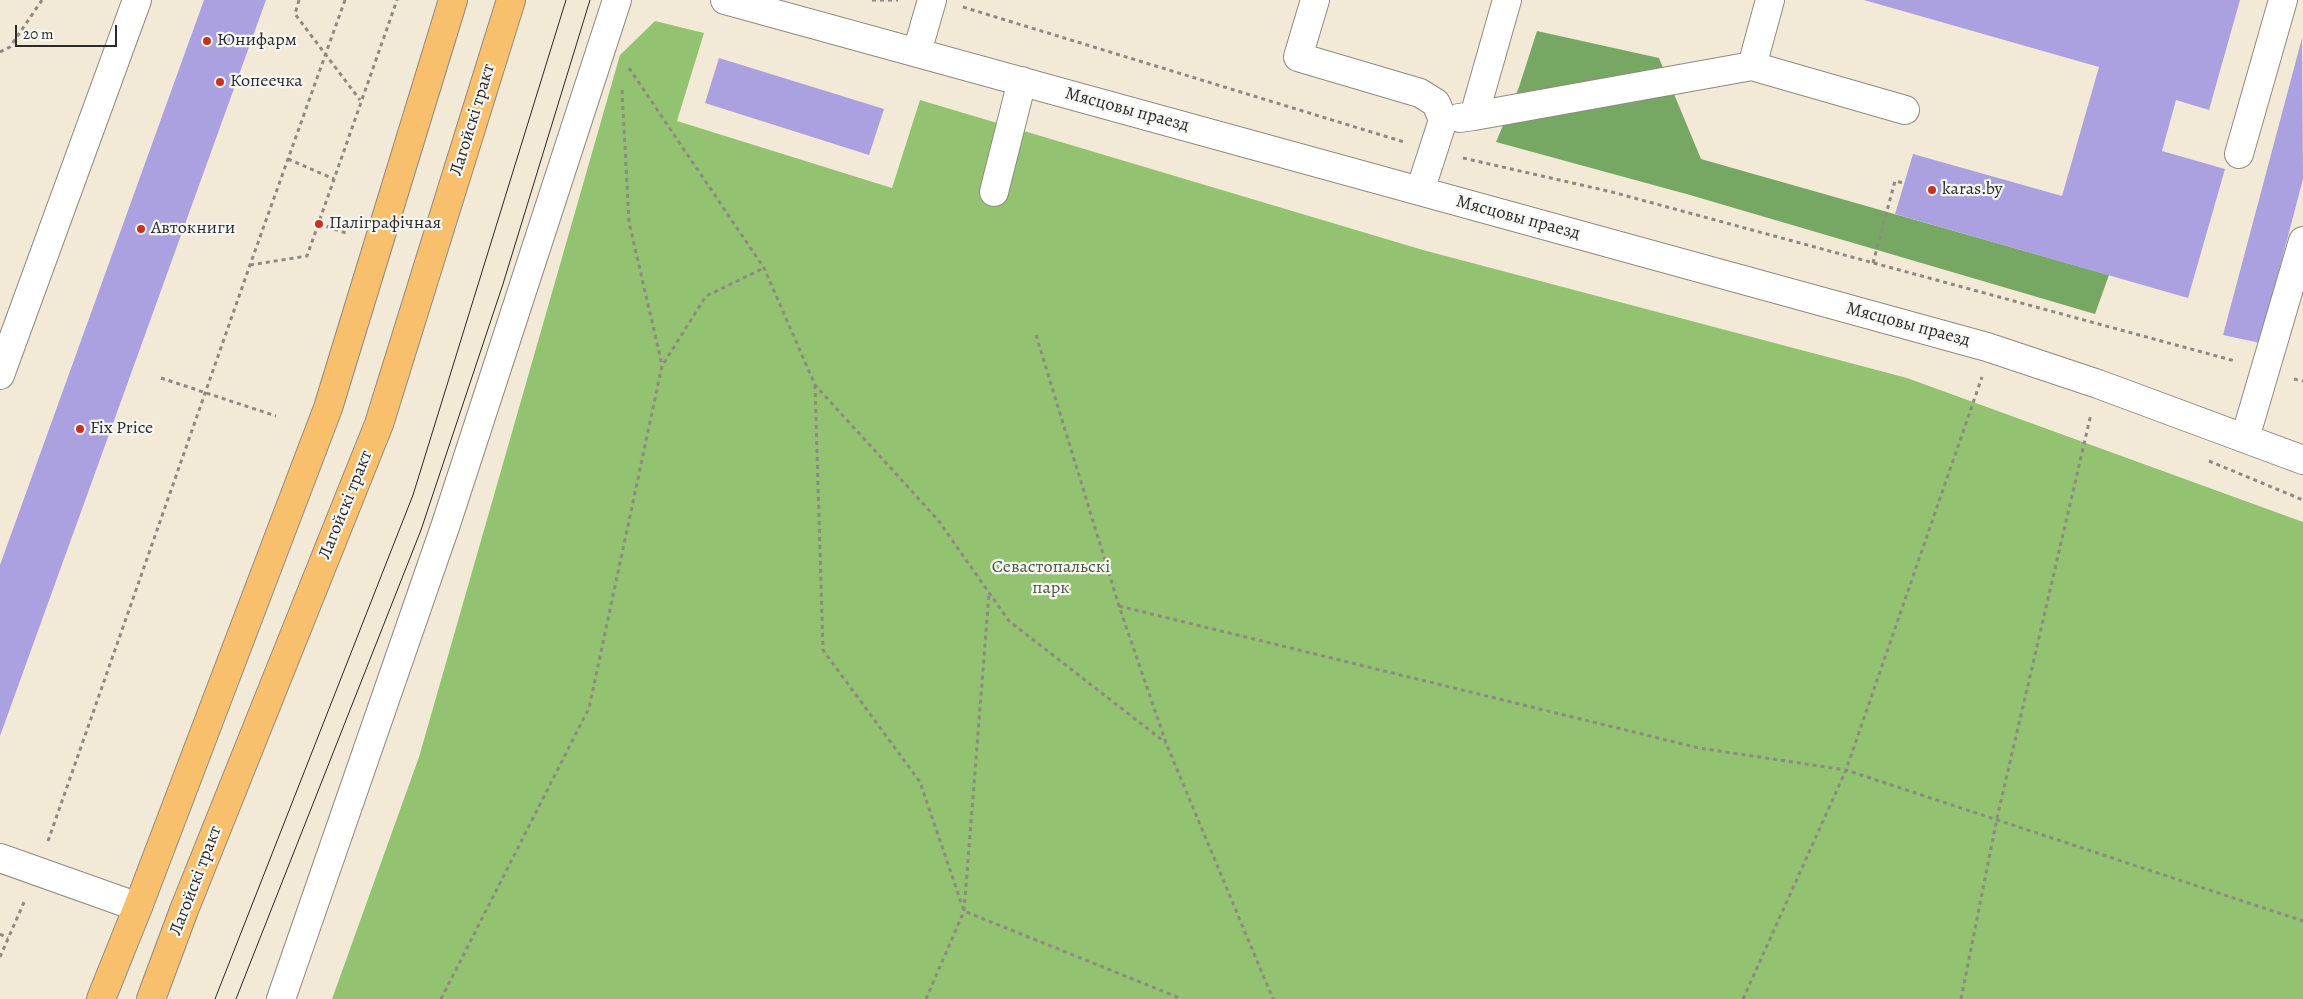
<!DOCTYPE html>
<html>
<head>
<meta charset="utf-8">
<style>
  body { margin:0 }
  #map { position:relative; width:2303px; height:999px; overflow:hidden; background:#f2ead7; font-family:Alegreya,serif }
  canvas { display:block }
  .scale { position:absolute; left:15px; top:25px; width:102px; height:22px; box-sizing:border-box; border:2px solid #2b2b2b; border-top:0; padding-left:6px; font-size:15px; line-height:18px; white-space:nowrap; color:#2b2b2b; -webkit-text-stroke:4px #f6f6f2; paint-order:stroke }
</style>
</head>
<body>
<div id="map">
<canvas width="2303" height="999"></canvas>
<div class="scale">20 m</div>
</div>
<script>
const ctx = document.querySelector('canvas').getContext('2d');
ctx.lineJoin = 'round';
function fillPath(path, color) {
  ctx.fillStyle = color;
  ctx.fill(path, 'evenodd');
}
function poly(rows) {
  const path = new Path2D();
  for (const r of rows) {
    path.moveTo(r[0], r[1]);
    for (let i = 2; i < r.length; i += 2) path.lineTo(r[i], r[i + 1]);
  }
  return path;
}
function strokePath(path, color, width, dash) {
  ctx.strokeStyle = color;
  ctx.lineWidth = width;
  ctx.lineCap = dash ? 'butt' : 'round';
  ctx.setLineDash(dash || []);
  ctx.stroke(path);
}
function drawText(font, color, halo, rows, align = 'center') {
  ctx.font = font + ' Alegreya,serif';
  ctx.lineWidth = 4.5;
  ctx.setLineDash([]);
  ctx.textBaseline = 'middle';
  ctx.strokeStyle = halo;
  ctx.fillStyle = color;
  for (const [text, x, y, turn = 0] of rows) {
    ctx.save();
    ctx.translate(x, y);
    ctx.rotate((+turn || 0) * Math.PI / 180);
    ctx.textAlign = isNaN(turn) ? turn : align;
    if (halo) ctx.strokeText(text, 0, 0);
    ctx.fillText(text, 0, 0);
    ctx.restore();
  }
}
fillPath(poly([
  [655,21,704,33,677,121,892,188,920,100,1423,250,1907,378,2303,522,2303,999,332,999,419,757,620,55]
]), '#93c271');
fillPath(poly([
  [1537,31,1659,58,1701,159,2109,275,2095,314,1690,195,1496,142,1519,87]
]), '#76a863');
fillPath(poly([
  [204,0,266,0,0,736,0,565],
  [1864,0,2240,0,2209,110,2176,100,2162,151,2225,169,2188,298,1895,214,1913,154,2062,196,2099,67],
  [2302,38,2303,179,2260,343,2223,335],
  [719,58,884,109,869,155,705,103]
]), '#aba0e0');
const minor = poly([
  [725,0,1987,347,2098,384,2303,460],
  [1315,0,1298,57,1420,93,1436,103,1443,120,1420,191],
  [917,52,932,0],
  [1752,66,1905,110],
  [1474,116,1752,66,1770,0],
  [1459,118,1474,116,1507,0],
  [2239,154,2283,0],
  [994,192,1022,81],
  [0,375,137,0],
  [2245,438,2303,241],
  [0,858,138,907],
  [281,999,446,524,617,0]
]);
const major = poly([
  [101,999,138,907,328,408,453,0],
  [151,999,184,910,379,424,511,0]
]);
strokePath(minor, '#8e8a81', 30);
strokePath(major, '#8e8a81', 30);
strokePath(poly([
  [299,0,295,14,360,100],
  [872,0,898,0],
  [963,7,1404,142],
  [0,52,10,47,42,0],
  [629,68,764,268,815,385,938,520,1009,621,1166,743],
  [622,90,629,222,662,365],
  [1463,158,1612,192,2235,361],
  [288,159,334,179],
  [319,224,349,234],
  [1873,263,1895,181,1904,183],
  [250,265,307,256,397,0],
  [1036,335,1119,606,1166,743,1273,999],
  [161,378,276,416],
  [2294,379,2303,381],
  [815,385,823,650,920,782,964,911,1182,999],
  [2209,461,2303,500],
  [1119,606,1699,748,1846,770,2303,921],
  [48,841,250,265,345,0],
  [0,934,8,938],
  [0,957,25,900],
  [441,999,589,708,662,366,706,296,764,268],
  [926,999,964,911,989,594],
  [1743,999,1846,770,1982,377],
  [1961,999,1997,818,2091,414]
]), '#8e8a81', 3, [4, 4]);
strokePath(minor, '#fff', 28);
strokePath(major, '#f8bf6c', 28);
strokePath(poly([
  [215,999,413,495,566,0],
  [236,999,421,530,503,284,590,0]
]), '#2b2b2b', 1);
for (const [x, y, r, color] of [
  [207,41,5,"#c8321e"],
  [220,82,5,"#c8321e"],
  [1932,190,5,"#c8321e"],
  [319,224,5,"#c8321e"],
  [141,229,5,"#c8321e"],
  [80,429,5,"#c8321e"]
]) {
  const dot = new Path2D();
  dot.arc(x, y, r, 0, 2 * Math.PI);
  ctx.fillStyle = color;
  ctx.fill(dot);
  strokePath(dot, '#f6f6f2', 2);
}
drawText('18px', '#2b2b2b', '#f6f6f2', [
  ["Юнифарм",217,41],
  ["Копеечка",230,82],
  ["karas.by",1942,190],
  ["Паліграфічная",329,224],
  ["Автокниги",151,229],
  ["Fix Price",90,429]
], 'left');
drawText('18px', '#2b2b2b', '#f6f6f2', [
  ["Мясцовы праезд",1127,110,15],
  ["Лагойскі тракт",473,120,-73],
  ["Мясцовы праезд",1518,218,15],
  ["Мясцовы праезд",1908,325,15],
  ["Лагойскі тракт",346,505,-68],
  ["Лагойскі тракт",196,881,-69]
]);
drawText('18px', '#4a5840', '#f6f6f2', [
  ["Севастопальскі",1051,568],
  ["парк",1051,589]
]);
</script>
</body>
</html>
